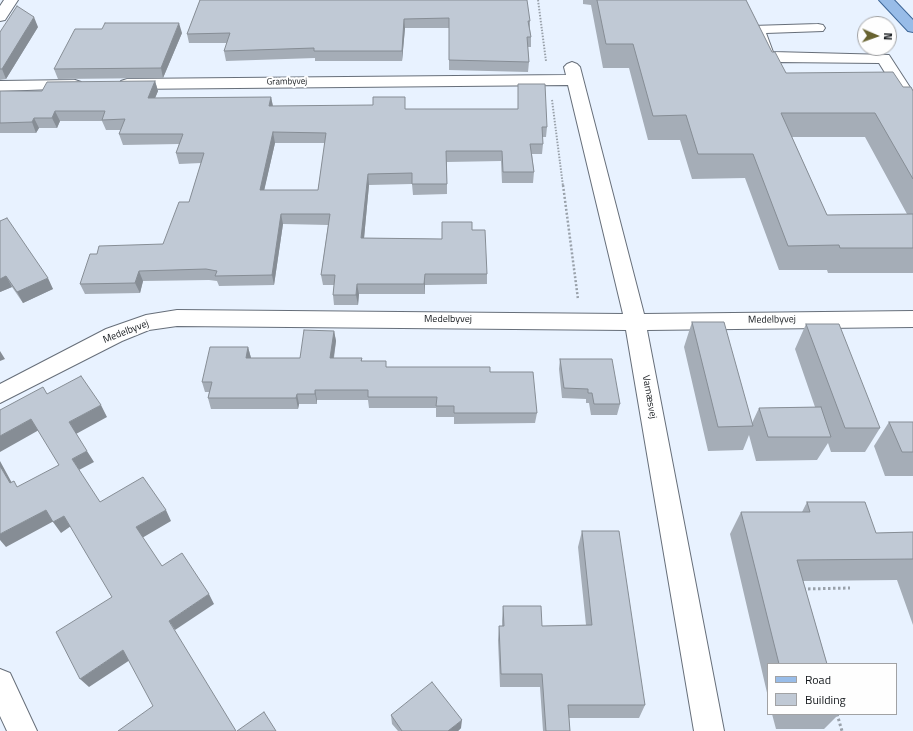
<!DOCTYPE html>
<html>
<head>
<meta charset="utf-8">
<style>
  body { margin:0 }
  #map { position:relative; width:913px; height:731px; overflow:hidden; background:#e8f2ff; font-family:"Titillium Web",sans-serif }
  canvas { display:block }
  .legend { position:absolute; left:767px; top:663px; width:130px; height:52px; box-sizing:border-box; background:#fefefe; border:1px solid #a1a2a4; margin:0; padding:5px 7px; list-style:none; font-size:12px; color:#15191d }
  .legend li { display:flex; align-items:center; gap:8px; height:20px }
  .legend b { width:20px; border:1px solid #a1a2a4 }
  .north { position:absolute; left:857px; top:16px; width:40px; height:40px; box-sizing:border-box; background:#fefefe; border:1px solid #a1a2a4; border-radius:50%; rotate:92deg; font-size:11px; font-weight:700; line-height:16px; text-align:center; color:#15191d }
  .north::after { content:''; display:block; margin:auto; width:14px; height:18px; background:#686330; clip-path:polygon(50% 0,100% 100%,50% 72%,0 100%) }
</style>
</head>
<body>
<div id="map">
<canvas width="913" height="731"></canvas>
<ul class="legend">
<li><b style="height:5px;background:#98bce8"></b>Road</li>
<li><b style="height:11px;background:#c0c9d5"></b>Building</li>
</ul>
<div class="north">N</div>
</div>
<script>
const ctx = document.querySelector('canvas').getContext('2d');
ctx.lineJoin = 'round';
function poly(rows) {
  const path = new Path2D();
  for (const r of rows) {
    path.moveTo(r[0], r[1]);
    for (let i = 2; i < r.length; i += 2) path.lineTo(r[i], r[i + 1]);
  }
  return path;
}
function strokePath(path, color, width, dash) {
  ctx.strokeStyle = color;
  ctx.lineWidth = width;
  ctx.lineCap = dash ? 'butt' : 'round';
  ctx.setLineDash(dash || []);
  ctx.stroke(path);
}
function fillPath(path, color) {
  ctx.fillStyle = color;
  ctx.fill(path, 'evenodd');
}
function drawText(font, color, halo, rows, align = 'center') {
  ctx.font = font + ' "Titillium Web",sans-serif';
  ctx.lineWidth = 4;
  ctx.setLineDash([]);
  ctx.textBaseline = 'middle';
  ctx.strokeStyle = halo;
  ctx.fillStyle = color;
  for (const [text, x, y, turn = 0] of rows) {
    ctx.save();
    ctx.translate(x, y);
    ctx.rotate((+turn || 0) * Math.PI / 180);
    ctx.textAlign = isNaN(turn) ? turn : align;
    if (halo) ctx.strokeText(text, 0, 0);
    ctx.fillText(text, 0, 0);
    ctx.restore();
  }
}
const minor = poly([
  [4,0,18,0,5,20,0,21,0,6,4,0],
  [818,24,823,25,825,28,823,31,766,33,773,52,889,55,913,92,913,110,907,108,879,63,778,62,783,74,781,77,775,79,769,77,750,29,752,26,818,24],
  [572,62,577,64,580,67,644,314,913,311,913,327,647,330,724,731,694,731,626,330,177,326,149,330,122,341,0,403,0,384,106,329,146,315,177,310,623,314,568,85,127,89,121,87,119,84,121,81,127,79,566,75,564,67,567,64,572,62],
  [75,80,81,82,83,85,81,88,0,91,0,81,75,80],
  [0,669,10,673,37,731,7,731,0,716,0,669]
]);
const major = poly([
  [879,0,894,0,913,20,913,32,908,31,879,0]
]);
strokePath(minor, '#676f7a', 2);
strokePath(major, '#3d6697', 2);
strokePath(poly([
  [538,0,546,61],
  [552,100,563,186]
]), '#99a1aa', 2, [1.5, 1.5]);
strokePath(poly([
  [563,185,578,299]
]), '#99a1aa', 2.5, [2, 2]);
strokePath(poly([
  [803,589,850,588],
  [837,714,842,731]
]), '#99a1aa', 3, [2.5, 2.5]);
fillPath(minor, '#fff');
fillPath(major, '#98bce8');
fillPath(poly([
  [200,0,530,21,530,29,531,37,531,47,528,47,529,62,528,72,449,70,449,28,405,28,402,61,315,61,315,58,226,61,224,51,227,43,189,43,187,34],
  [583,0,746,0,772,52,786,73,903,87,913,91,913,273,828,273,827,270,779,270,745,178,692,179,680,140,648,140,629,68,603,68,591,5,583,4],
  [792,137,865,137,907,214,827,215],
  [38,27,6,79,0,80,0,32],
  [182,33,163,78,58,79,54,69],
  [155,81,158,91,155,98,271,97,273,106,406,109,518,109,518,84,547,127,546,137,542,137,543,144,542,154,532,154,534,172,533,183,502,183,501,161,447,162,447,194,413,195,412,184,369,185,364,238,442,239,472,230,487,274,487,284,425,285,425,294,359,294,358,305,334,305,333,295,334,285,323,285,321,275,328,225,283,224,274,285,219,286,217,281,209,280,143,281,140,293,85,294,80,284,97,254,163,244,189,202,201,163,179,164,176,153,179,144,123,145,119,134,121,130,106,130,102,121,60,121,57,128,39,128,36,133,0,133,0,91,42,91],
  [275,143,325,143,318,190,264,190],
  [0,221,53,289,23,303,12,287,0,292],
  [692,322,752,423,759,408,815,407,795,349,806,324,880,428,865,452,831,452,828,443,817,460,756,461,749,435,743,450,708,451,684,347],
  [334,331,336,341,334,358,362,358,362,361,387,367,490,372,537,413,535,423,454,424,454,417,436,417,436,408,369,408,368,400,317,400,317,404,299,404,298,409,211,409,208,398,209,392,205,392,202,382,248,347,251,358,300,358],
  [560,359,620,404,617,415,591,415,589,403,586,403,586,399,562,398,559,369],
  [889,422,913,422,913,476,885,476,874,446],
  [807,502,876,533,913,532,913,625,897,580,803,581,827,664,768,664,768,697,730,534,741,512,802,512],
  [582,531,645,705,639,718,569,718,570,731,543,731,540,687,500,687,498,640,499,626,502,626,502,620,503,606,542,626,586,625,578,547],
  [772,714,839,714,824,729,776,729],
  [391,715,461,728,458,731,398,731,392,724]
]), '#a5adb7');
fillPath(poly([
  [34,17,38,27,6,79,2,69],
  [404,19,405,28,402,61,402,51],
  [179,23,182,33,163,78,161,68],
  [155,81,158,91,151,108,148,98],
  [271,97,273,107,269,106],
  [55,111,60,121,57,128,52,118],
  [34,118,39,128,36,133,32,122],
  [273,132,275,143,262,200,260,190],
  [368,174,369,185,363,249,361,238],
  [281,214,283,224,274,285,272,275],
  [139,271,143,281,140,293,135,283],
  [425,274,425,294,424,284],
  [6,276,12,287,0,292,0,279],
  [48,278,53,289,23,303,17,292],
  [357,284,359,294,358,305,356,295],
  [334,331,336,341,332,368,330,358],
  [248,347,251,358,246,358],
  [0,351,5,359,0,361],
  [315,390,317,400,317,404,315,394],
  [297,394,299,404,298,409,296,398],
  [101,405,107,417,76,434,69,422],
  [31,419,39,430,0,452,0,436],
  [87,451,94,462,79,470,72,459],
  [0,461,18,494,10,483,0,466],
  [46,510,54,521,6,547,0,540,0,534],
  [166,510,171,521,142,538,136,527],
  [64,516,71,526,61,533,53,522],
  [209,594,214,604,175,630,169,621],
  [123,650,130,660,89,687,80,679],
  [462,720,461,728,458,731,448,731]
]), '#868d95');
const building = poly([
  [200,0,527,0,530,21,528,21,531,37,527,37,529,62,449,60,449,18,404,19,402,51,314,51,314,48,224,51,230,33,187,34,200,0],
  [597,0,746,0,772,52,775,52,786,73,893,72,903,87,911,87,913,91,913,179,875,113,781,113,827,215,913,214,913,248,840,248,839,245,788,246,753,154,698,154,686,115,653,116,633,44,606,44,597,0],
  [17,6,34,17,2,69,0,69,0,32,17,6],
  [105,23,179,23,161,68,54,69,75,29,102,29,105,23],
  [155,81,148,98,271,97,269,106,373,105,373,97,405,97,405,109,518,109,518,84,545,84,547,127,542,127,543,144,530,144,534,172,503,172,502,151,446,151,447,184,412,184,412,173,368,174,361,238,442,239,442,222,472,222,472,230,485,230,487,274,425,274,424,284,357,284,356,295,333,295,335,275,321,275,330,214,281,214,272,275,215,276,217,271,206,269,139,271,135,283,80,284,90,254,97,254,99,246,163,244,179,202,189,202,204,153,176,153,183,134,119,134,125,119,102,120,105,111,55,111,52,118,34,118,32,122,0,123,0,91,42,91,47,82,155,81],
  [273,132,326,133,318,190,260,190,273,132],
  [7,218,48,278,17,292,6,276,0,279,0,221,7,218],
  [692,322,724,322,753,426,718,427,692,322],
  [806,324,839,324,880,428,845,428,806,324],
  [304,330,334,331,330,358,362,358,361,361,386,361,386,367,490,367,490,372,533,372,537,413,454,413,454,406,436,406,437,397,368,397,368,390,315,390,315,394,297,394,296,398,208,398,212,382,202,382,210,347,248,347,246,358,300,358,304,330],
  [560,359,612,359,620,404,594,404,592,393,588,393,588,389,564,388,560,359],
  [81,376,101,405,69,422,87,451,72,459,100,502,143,477,166,510,136,527,162,566,182,553,209,594,169,621,236,731,118,731,153,706,123,650,80,679,56,632,112,597,64,516,53,522,46,510,0,534,0,466,10,483,14,481,17,487,59,465,31,419,0,436,0,410,43,387,47,394,81,376],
  [821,407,831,437,768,437,759,408,821,407],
  [889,422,913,422,913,452,902,452,889,422],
  [807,502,865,502,876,533,913,532,913,559,797,560,827,664,779,664,741,512,810,512,807,502],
  [582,531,619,531,645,705,568,705,570,731,546,731,542,674,501,674,499,626,504,626,503,606,541,606,542,626,592,625,582,531],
  [432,682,462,720,448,731,402,731,391,715,432,682],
  [264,712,276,731,237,731,264,712]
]);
fillPath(building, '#c0c9d5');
strokePath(building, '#868d95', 1);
drawText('9px', '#15191d', '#fefefe', [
  ["Grambyvej",287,82,-1]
]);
drawText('10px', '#15191d', '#fefefe', [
  ["Medelbyvej",448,320],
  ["Medelbyvej",772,320,-1],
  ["Medelbyvej",126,332,-21],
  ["Varnæsvej",649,397,80]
]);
</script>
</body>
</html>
